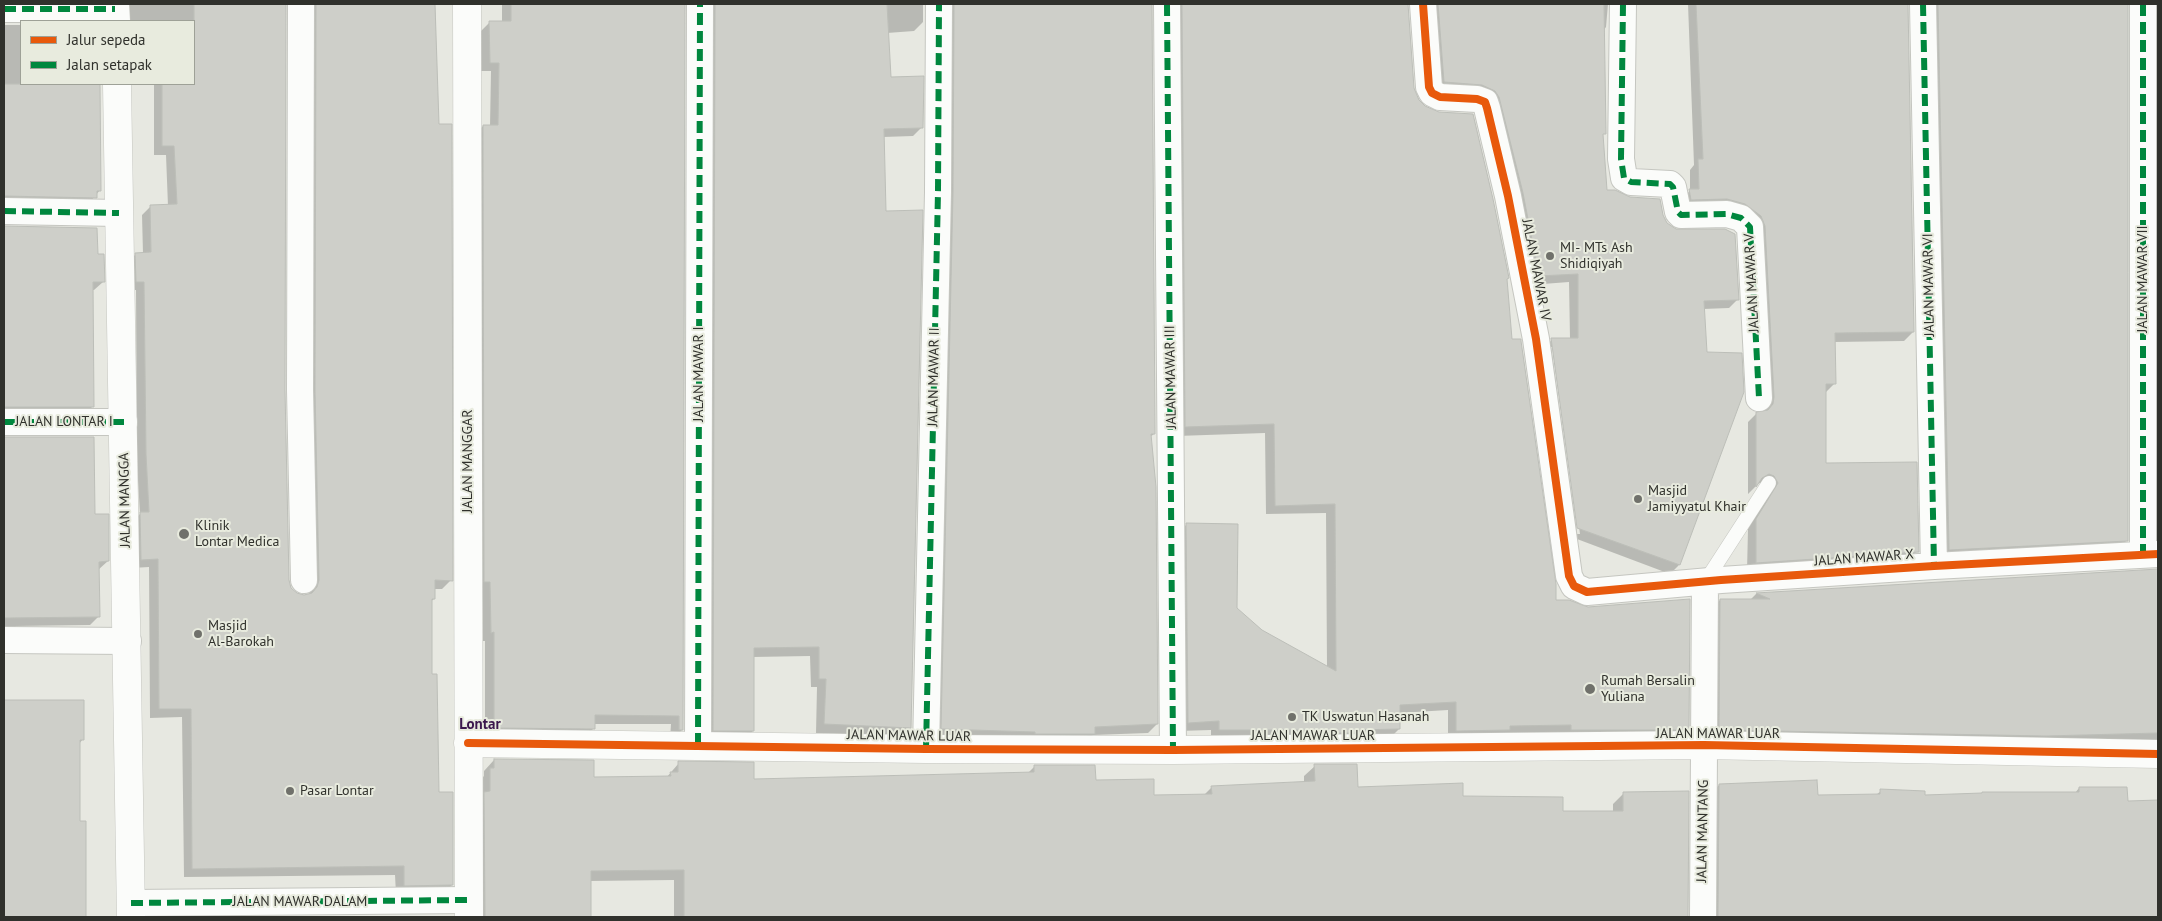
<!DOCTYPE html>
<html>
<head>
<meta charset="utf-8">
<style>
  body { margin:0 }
  #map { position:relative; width:2162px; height:921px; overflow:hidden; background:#e7e8e1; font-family:"PT Sans",sans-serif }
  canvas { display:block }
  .frame { position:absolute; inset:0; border:5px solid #30312c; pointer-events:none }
  .legend { position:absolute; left:20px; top:20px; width:175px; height:65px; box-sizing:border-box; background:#e8ebde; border:1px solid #9ea197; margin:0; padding:6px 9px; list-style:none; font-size:15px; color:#30312c }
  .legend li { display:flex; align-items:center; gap:10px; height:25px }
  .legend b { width:25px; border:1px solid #9ea197 }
</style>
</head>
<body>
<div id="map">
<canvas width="2162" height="921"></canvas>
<div class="frame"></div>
<ul class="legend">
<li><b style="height:6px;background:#e8590c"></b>Jalur sepeda</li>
<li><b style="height:6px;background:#00873e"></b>Jalan setapak</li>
</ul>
</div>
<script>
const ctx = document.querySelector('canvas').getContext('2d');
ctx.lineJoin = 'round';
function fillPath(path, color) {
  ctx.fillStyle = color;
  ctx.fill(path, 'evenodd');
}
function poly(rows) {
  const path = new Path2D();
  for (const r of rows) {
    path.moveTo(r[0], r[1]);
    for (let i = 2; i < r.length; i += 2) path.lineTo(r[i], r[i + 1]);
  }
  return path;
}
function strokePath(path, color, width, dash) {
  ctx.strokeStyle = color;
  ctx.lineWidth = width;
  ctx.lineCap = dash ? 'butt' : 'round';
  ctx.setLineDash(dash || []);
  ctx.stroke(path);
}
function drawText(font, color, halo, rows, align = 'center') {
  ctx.font = font + ' "PT Sans",sans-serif';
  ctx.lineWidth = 4;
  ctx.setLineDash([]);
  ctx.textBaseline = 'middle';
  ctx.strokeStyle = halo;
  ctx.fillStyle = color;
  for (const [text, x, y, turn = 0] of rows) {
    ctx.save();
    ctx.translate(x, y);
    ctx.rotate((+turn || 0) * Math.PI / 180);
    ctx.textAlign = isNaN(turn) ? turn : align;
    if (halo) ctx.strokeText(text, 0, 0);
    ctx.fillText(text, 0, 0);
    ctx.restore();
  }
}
fillPath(poly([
  [119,4,285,4,284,390,288,581,290,589,297,594,305,596,309,595,311,590,303,4,435,4,451,580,442,589,434,589,434,599,430,602,431,675,437,794,452,885,443,894,396,894,395,875,184,877,182,717,150,718,149,567,132,568,131,523,140,514,137,464,136,290,127,290,127,263,136,254,143,254,142,215,151,206,168,206,166,155,154,155,154,84,194,84,194,21,122,21],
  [502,4,684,4,682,730,673,739,670,739,671,724,593,724,593,729,584,737,485,736,485,641,483,641,482,591,474,135,483,126,490,126,491,71,481,71,480,32,489,23,502,22],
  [702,4,923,4,923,22,914,31,887,33,890,79,922,127,913,136,883,137,884,212,910,727,901,736,816,733,817,687,811,687,810,656,753,657,753,731,744,740,705,739],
  [942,4,1151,4,1154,428,1154,434,1150,437,1157,724,1148,733,1093,735,1085,742,933,737],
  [1170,4,1407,4,1413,88,1506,280,1511,340,1555,601,1688,729,1679,738,1448,739,1448,710,1399,713,1399,729,1390,738,1211,739,1211,730,1179,731,1178,533,1187,524,1236,609,1261,631,1327,668,1326,513,1266,514,1265,433,1177,436],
  [1426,4,1608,4,1606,27,1603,31,1604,133,1602,135,1606,191,1662,216,1666,223,1738,299,1729,308,1703,309,1706,354,1742,392,1679,565,1670,574,1569,536,1543,348,1552,340,1570,339,1569,282,1530,285,1491,106,1435,91],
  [1551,347,1553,347,1580,534,1577,534],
  [1688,4,1907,4,1913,332,1904,341,1834,342,1835,383,1826,392,1825,464,1917,551,1908,560,1747,571,1748,529,1769,493,1765,485,1759,483,1748,494,1748,422,1757,413,1765,412,1766,407,1757,236,1682,208,1680,200,1690,191,1690,170,1694,165],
  [1926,4,2127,4,2127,540,2118,549,1940,559],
  [2146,4,2158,4,2158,551,2156,549],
  [4,25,21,25,21,84,100,84,100,190,87,206,4,205],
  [4,227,96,229,96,256,103,282,94,290,92,290,93,406,84,415,4,415],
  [4,438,93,438,94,516,108,561,98,570,99,616,90,625,16,626,8,634,4,634],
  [2158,570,2158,741,1711,738,1711,609,1720,600,1750,600,1756,594],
  [4,701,83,702,83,739,79,744,78,822,85,822,84,917,4,917],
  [494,760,593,778,666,778,679,763,753,781,1027,774,1035,766,1153,796,1204,795,1212,787,1304,783,1304,776,1315,766,1357,788,1462,797,1562,812,1613,812,1613,804,1624,793,1688,792,1687,917,674,917,674,880,590,881,590,917,475,917,480,780,484,776,484,771],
  [1719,785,1816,796,1876,795,1881,791,1924,796,2075,793,2079,788,2126,802,2158,801,2158,917,1707,917,1709,796],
  [452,916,453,917,405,917]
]), '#0003');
const building = poly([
  [194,4,286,4,285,390,289,580,291,588,297,593,304,595,312,593,317,587,319,580,315,390,316,4,435,4,439,124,452,124,453,581,435,580,435,599,432,599,432,674,437,674,439,792,453,792,453,885,404,886,404,866,192,869,191,709,159,709,158,559,141,560,140,512,149,512,146,454,144,282,136,282,135,253,151,252,150,205,177,204,174,146,162,146,162,84,194,84,194,4],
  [511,4,685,4,683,730,679,730,679,716,595,715,595,729,494,728,494,632,491,633,490,582,484,582,483,125,498,125,499,63,490,63,489,21,511,21,511,4],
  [715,4,887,4,891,77,924,76,923,128,884,129,886,211,923,210,911,728,824,724,826,679,819,679,819,647,754,648,754,731,713,731,715,4],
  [954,4,1152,4,1155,428,1155,434,1151,434,1156,487,1158,724,1095,727,1095,734,1035,734,1035,732,941,729,953,192,954,4],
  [1182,4,1408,4,1414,88,1419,100,1425,106,1439,112,1473,114,1493,199,1509,278,1507,279,1512,339,1521,339,1521,341,1556,584,1556,600,1569,600,1588,607,1690,599,1689,730,1571,730,1571,725,1510,726,1510,730,1456,731,1456,702,1400,705,1400,729,1356,730,1356,733,1313,733,1313,730,1219,730,1219,721,1188,723,1186,523,1238,524,1237,608,1262,630,1336,671,1335,504,1275,506,1274,424,1185,427,1182,4],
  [1438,4,1604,4,1606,134,1603,134,1607,190,1615,190,1630,197,1660,199,1663,215,1667,223,1676,229,1725,229,1735,234,1739,300,1704,301,1707,352,1742,353,1744,392,1680,565,1577,528,1551,338,1578,338,1578,274,1539,276,1523,193,1499,97,1495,91,1482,85,1444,82,1438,4],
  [1696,4,1908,4,1914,332,1835,333,1836,384,1826,384,1826,463,1917,462,1919,552,1756,563,1756,519,1778,483,1774,476,1769,474,1762,478,1756,487,1756,412,1768,410,1773,404,1774,397,1765,226,1761,216,1745,204,1727,199,1691,200,1689,189,1699,189,1698,159,1703,159,1696,4],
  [1938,4,2128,4,2128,541,1949,550,1938,4],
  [4,84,100,84,101,191,97,191,97,198,4,196,4,84],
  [4,226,97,228,98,254,104,254,105,282,93,282,94,407,4,407,4,226],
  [4,437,94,437,95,514,109,514,109,561,99,562,100,617,4,618,4,437],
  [2158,569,2158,733,2046,736,1719,730,1720,599,1770,599,1756,593,2158,569],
  [4,700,84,700,84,740,80,740,80,821,86,821,86,917,4,917,4,700],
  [494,759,594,760,594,777,671,776,670,772,678,772,678,761,754,762,754,779,1034,772,1034,765,1095,765,1096,780,1154,779,1154,795,1212,794,1211,786,1315,781,1314,764,1357,764,1358,787,1463,783,1463,796,1563,797,1563,811,1623,811,1623,792,1689,791,1688,917,684,917,684,870,591,871,591,917,485,917,484,792,490,791,490,768,494,768,494,759],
  [1817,780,1818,795,1880,794,1880,789,1925,791,1925,795,1982,793,1982,792,2079,792,2079,787,2127,787,2128,801,2158,800,2158,917,1718,917,1719,784,1817,780]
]);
fillPath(building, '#cecfc9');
strokePath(building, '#bcbeb8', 1);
const service = poly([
  [1705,582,1769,483]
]);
const minor = poly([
  [301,4,300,390,304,580],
  [1167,4,1173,750],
  [1423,4,1429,87,1432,93,1440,97,1477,99,1485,102,1487,108,1508,196,1536,339,1569,576,1574,586,1587,592,1721,580,1934,566,2158,554],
  [1623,4,1621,159,1624,178,1631,182,1670,184,1673,187,1678,212,1681,215,1727,214,1741,218,1750,227,1759,398],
  [1923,4,1934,566],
  [2143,4,2143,554],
  [4,9,115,9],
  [4,211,119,213],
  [4,422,124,422],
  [4,640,128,641],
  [698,745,700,4],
  [926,749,938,192,939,4],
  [131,903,469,900],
  [1703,917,1705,582]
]);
const tertiary = poly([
  [115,4,116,21],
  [467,4,469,917],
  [117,84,131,917],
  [468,743,926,749,1173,750,1704,745,2158,754]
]);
strokePath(service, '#c5c6c0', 15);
strokePath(minor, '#c5c6c0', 28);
strokePath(tertiary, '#c5c6c0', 29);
strokePath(service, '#fbfcfa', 14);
strokePath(minor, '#fbfcfa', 26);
strokePath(tertiary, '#fbfcfa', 28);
strokePath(poly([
  [1167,4,1173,750],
  [1623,4,1621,159,1624,178,1631,182,1670,184,1673,187,1678,212,1681,215,1727,214,1741,218,1750,227,1759,398],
  [1923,4,1934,566],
  [2143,4,2143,554],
  [4,9,115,9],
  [4,211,119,213],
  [4,422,124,422],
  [698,745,700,4],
  [926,749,938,192,939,4],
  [131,903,469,900]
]), '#00873e', 6, [12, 6]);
strokePath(poly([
  [1423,4,1429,87,1432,93,1440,97,1477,99,1485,102,1487,108,1508,196,1536,339,1569,576,1574,586,1587,592,1721,580,1934,566,2158,554],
  [468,743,926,749,1173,750,1704,745,2158,754]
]), '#e8590c', 8);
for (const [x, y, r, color] of [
  [1550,256,5,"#70716b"],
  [1638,499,5,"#70716b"],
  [184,534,6,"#70716b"],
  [198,634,5,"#70716b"],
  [1590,689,6,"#70716b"],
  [1292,717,5,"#70716b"],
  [290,791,5,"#70716b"]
]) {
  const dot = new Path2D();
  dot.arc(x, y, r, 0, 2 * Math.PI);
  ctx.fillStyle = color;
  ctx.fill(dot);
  strokePath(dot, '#e8ebde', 2);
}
drawText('14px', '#30312c', '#e8ebde', [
  ["MI- MTs Ash",1560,248],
  ["Shidiqiyah",1560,264],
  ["Masjid",1648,491],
  ["Jamiyyatul Khair",1648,507],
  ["Klinik",195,526],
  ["Lontar Medica",195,542],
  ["Masjid",208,626],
  ["Al-Barokah",208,642],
  ["Rumah Bersalin",1601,681],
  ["Yuliana",1601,697],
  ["TK Uswatun Hasanah",1302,717],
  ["Pasar Lontar",300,791]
], 'left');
drawText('14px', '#30312c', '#e8ebde', [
  ["JALAN MAWAR IV",1536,270,79],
  ["JALAN MAWAR VII",2143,279,-90],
  ["JALAN MAWAR V",1752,283,-93],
  ["JALAN MAWAR VI",1929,285,-91],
  ["JALAN MAWAR I",699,374,-90],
  ["JALAN MAWAR II",934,377,-89],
  ["JALAN MAWAR III",1171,377,-91],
  ["JALAN LONTAR I",64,422],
  ["JALAN MANGGAR",468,461,-90],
  ["JALAN MANGGA",125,500,-91],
  ["JALAN MAWAR X",1864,558,-4],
  ["JALAN MAWAR LUAR",1718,734],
  ["JALAN MAWAR LUAR",909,736,1],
  ["JALAN MAWAR LUAR",1313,736],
  ["JALAN MANTANG",1703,831,-89],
  ["JALAN MAWAR DALAM",300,902]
]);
drawText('bold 15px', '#3c184e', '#e8ebde', [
  ["Lontar",480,725]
]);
</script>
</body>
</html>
